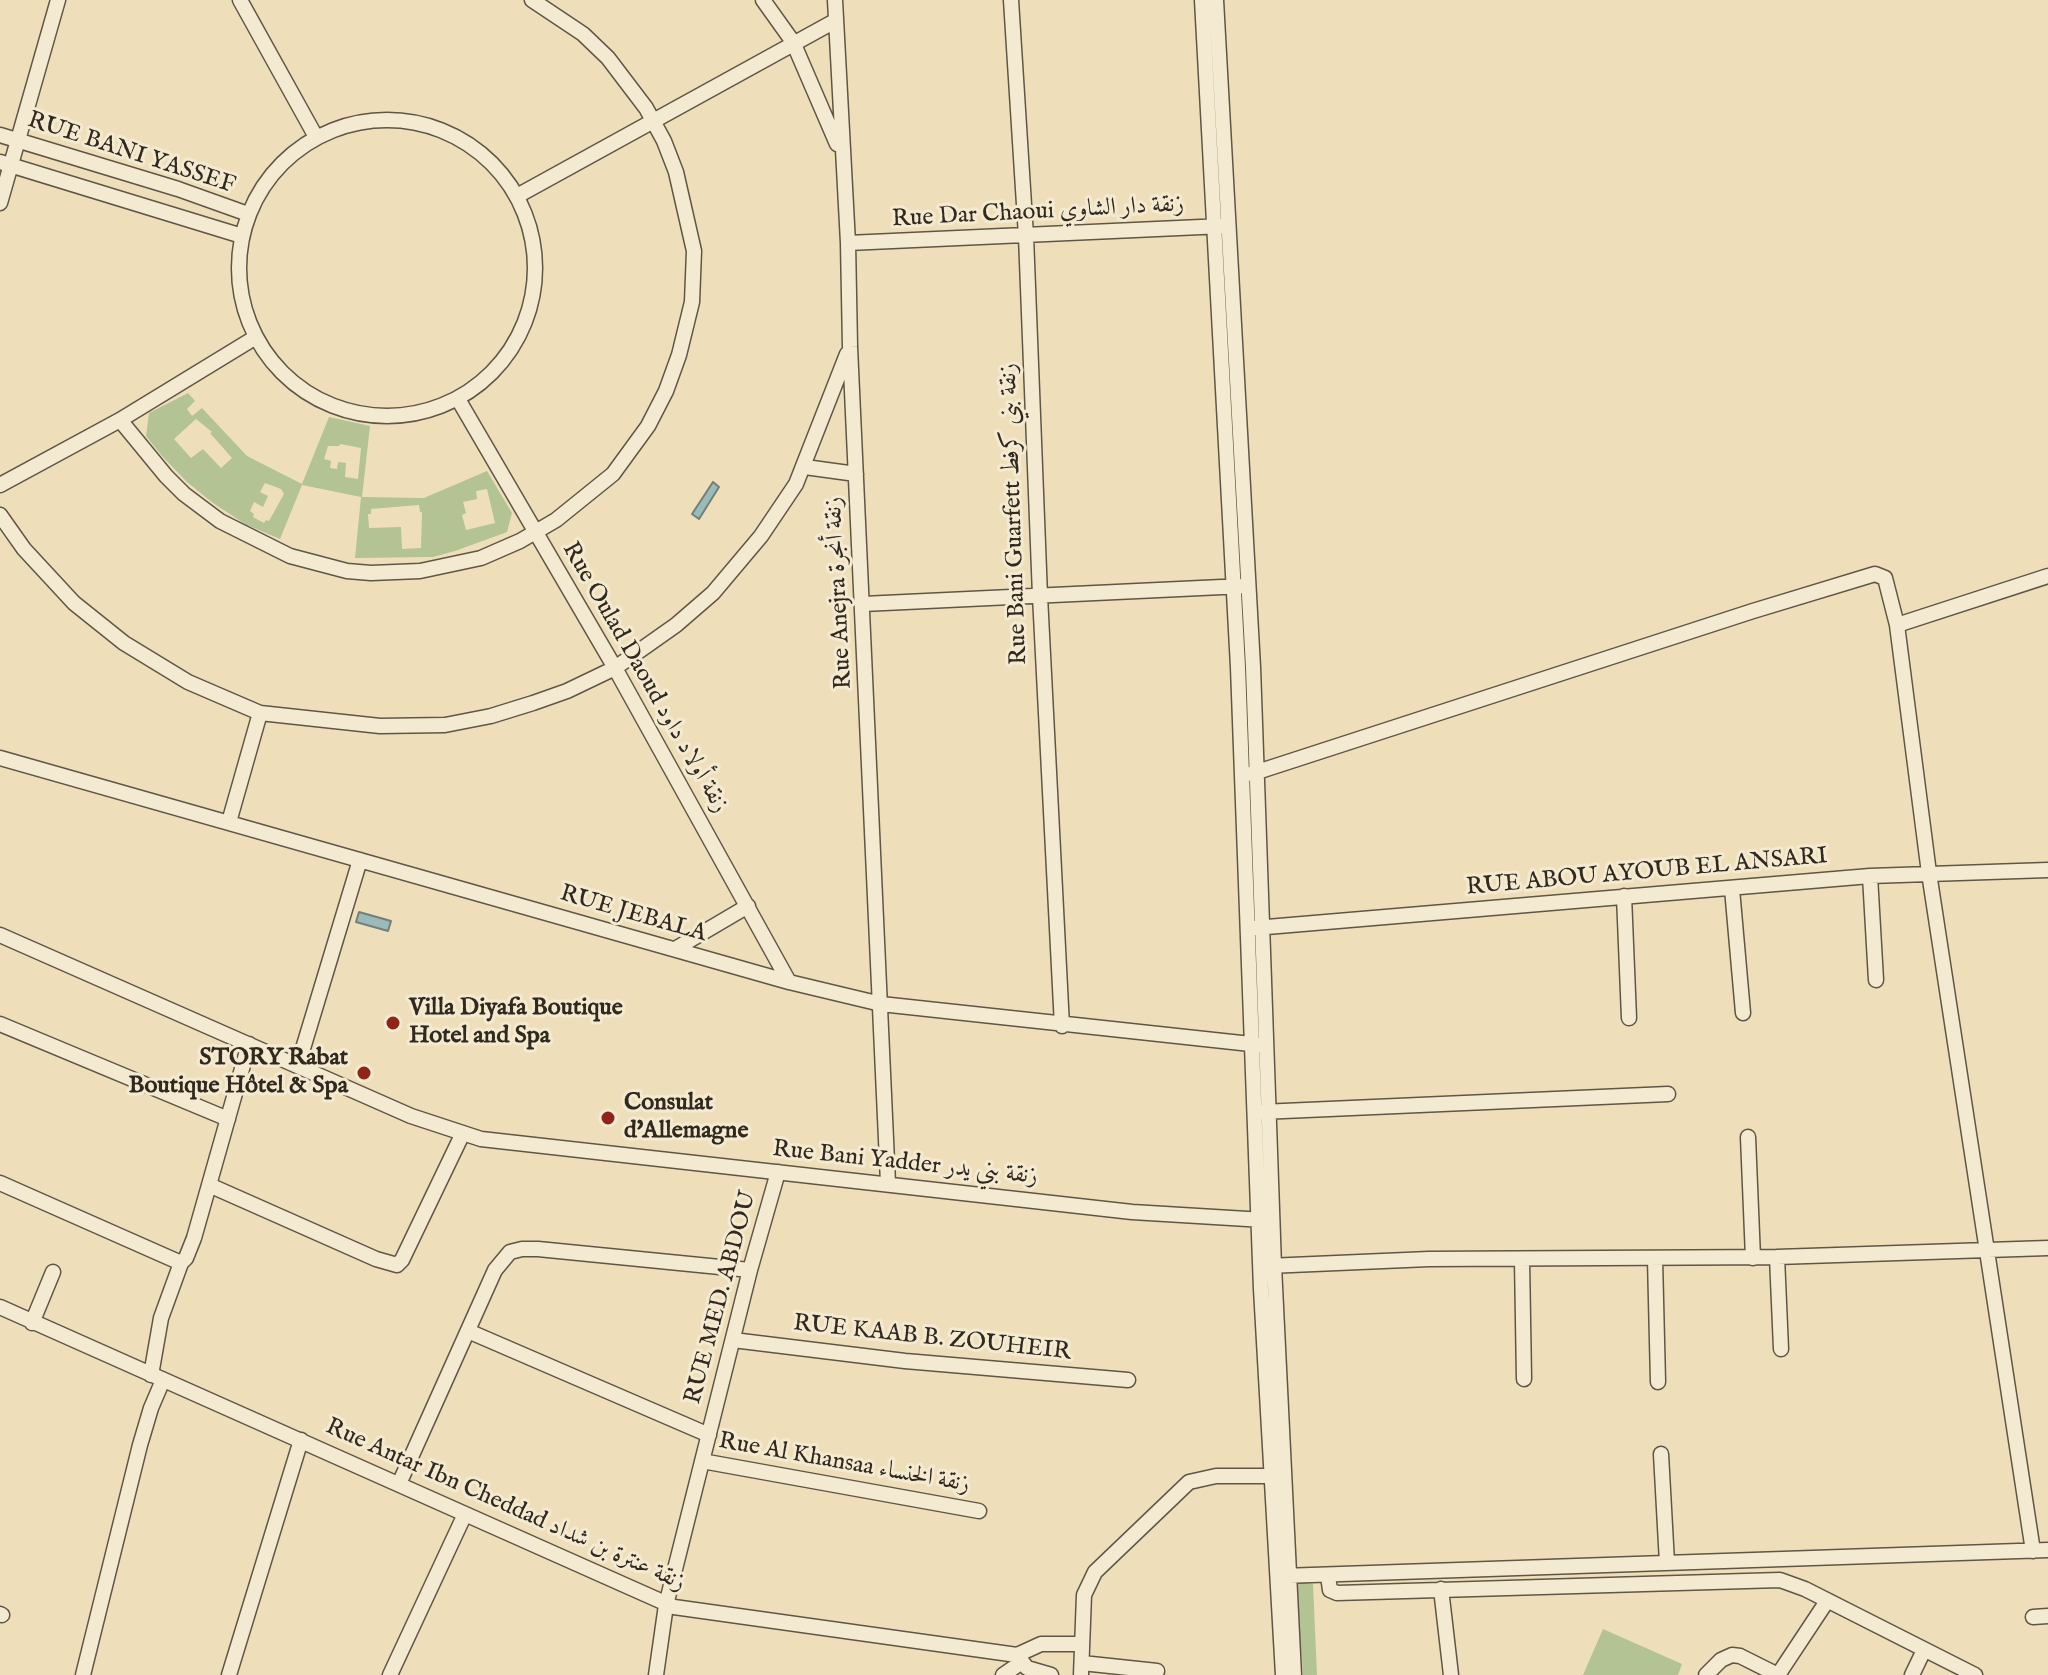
<!DOCTYPE html>
<html>
<head>
<meta charset="utf-8">
<style>
  body { margin:0 }
  canvas { display:block; background:#eedfba }
</style>
</head>
<body>
<canvas width="2048" height="1675"></canvas>
<script>
const ctx = document.querySelector('canvas').getContext('2d');
ctx.lineJoin = 'round';
function fillPath(path, color) {
  ctx.fillStyle = color;
  ctx.fill(path, 'evenodd');
}
function poly(rows) {
  const path = new Path2D();
  for (const r of rows) {
    if (r.length === 3) {
      path.moveTo(r[0] + r[2], r[1]);
      path.arc(r[0], r[1], r[2], 0, 2 * Math.PI);
      continue;
    }
    path.moveTo(r[0], r[1]);
    for (let i = 2; i < r.length; i += 2) path.lineTo(r[i], r[i + 1]);
  }
  return path;
}
function strokePath(path, color, width, dash) {
  ctx.strokeStyle = color;
  ctx.lineWidth = width;
  ctx.lineCap = dash ? 'butt' : 'round';
  ctx.setLineDash(dash || []);
  ctx.stroke(path);
}
function drawText(font, color, halo, rows, align = 'center') {
  ctx.font = font + ' "IM FELL English",Amiri,serif';
  ctx.lineWidth = 6;
  ctx.setLineDash([]);
  ctx.textBaseline = 'middle';
  ctx.strokeStyle = halo;
  ctx.fillStyle = color;
  for (const [text, x, y, turn = 0] of rows) {
    ctx.save();
    ctx.translate(x, y);
    ctx.rotate((+turn || 0) * Math.PI / 180);
    ctx.textAlign = isNaN(turn) ? turn : align;
    if (halo) ctx.strokeText(text, 0, 0);
    ctx.fillText(text, 0, 0);
    ctx.restore();
  }
}
fillPath(poly([
  [188,393,195,401,187,409,192,416,202,408,247,456,302,484,329,417,370,426,362,497,424,498,487,471,512,513,507,532,455,551,433,557,355,558,361,497,302,485,280,539,245,524,213,503,187,482,162,456,146,436,149,413],
  [196,419,212,432,210,433,232,458,221,468,203,449,191,458,174,439],
  [340,444,361,448,358,479,345,477,346,463,338,462,337,469,330,468,331,461,324,459,328,446,339,446],
  [265,483,281,489,284,494,269,521,266,520,264,523,253,517,254,514,250,511,254,502,263,507,268,496,260,492],
  [487,489,495,523,466,530,462,515,466,513,463,502,477,499,476,491],
  [419,505,420,512,422,512,421,548,402,549,401,527,369,528,368,514,371,514,371,509],
  [1296,1581,1313,1584,1317,1675,1303,1675],
  [1603,1629,1682,1664,1678,1675,1583,1675]
]), '#b3c394');
const water = poly([
  [713,482,719,487,699,519,692,514,713,482],
  [359,912,391,921,388,931,356,922,359,912]
]);
fillPath(water, '#9bbbb8');
strokePath(water, '#71807a', 2);
const minor = poly([
  [240,0,316,137],
  [763,0,793,42,837,144],
  [835,0,848,243,850,347,888,1183],
  [1011,0,1026,236,1040,596,1062,1026],
  [1202,0,1238,667,1261,1289,1283,1675],
  [1216,0,1253,667,1274,1266,1294,1675],
  [387,268,148],
  [0,135,178,189,248,214],
  [0,162,242,236],
  [517,196,835,21],
  [0,203,58,0],
  [848,243,1223,226],
  [458,399,615,668,789,982],
  [120,420,166,476,184,494,220,521,290,556,347,571,371,573,420,571,481,558,520,541,556,520,613,474,648,426,666,391,679,355,692,302,694,251,676,172,664,141,646,108,608,58,583,34,532,0],
  [805,467,856,474],
  [0,485,120,420,256,337],
  [0,515,24,549,74,603,124,643,188,682,260,713,380,726,445,725,491,716,533,703,567,691,615,668,676,625,713,593,761,536,796,484,847,354],
  [863,604,1243,586],
  [1897,625,2048,576],
  [0,758,789,982,881,1004,1260,1045],
  [1251,774,1753,611,1875,574,1885,578,1897,625,1929,873,2033,1551],
  [229,822,260,713],
  [1870,876,1876,980],
  [1732,889,1743,1013],
  [1624,896,1629,1018],
  [1255,928,1870,876,2048,870],
  [0,935,411,1116,481,1139,1132,1212,1264,1220],
  [675,949,748,906],
  [0,1024,228,1119],
  [298,1065,360,860],
  [1261,1112,1668,1094],
  [1748,1137,1753,1258],
  [0,1183,181,1263],
  [209,1185,376,1259,397,1265,402,1260,462,1135],
  [1777,1257,1781,1349],
  [1655,1259,1658,1382],
  [1522,1260,1524,1379],
  [1268,1266,1429,1259,1777,1257,2048,1248],
  [0,1307,674,1607,1017,1655],
  [32,1323,53,1272],
  [468,1331,709,1435],
  [733,1340,905,1361,1128,1380],
  [151,1375,161,1318,181,1263,186,1258,194,1238,249,1044],
  [1661,1454,1667,1563],
  [702,1461,979,1511],
  [399,1484,495,1270,510,1252,522,1249,538,1249,750,1270],
  [1282,1576,2048,1550],
  [1328,1576,1330,1590,1337,1593,1780,1580,1805,1589,1975,1675],
  [1441,1589,1451,1675],
  [0,1614,2,1615],
  [2033,1617,2048,1616],
  [1017,1655,1041,1644,1081,1644],
  [1017,1655,1027,1668,1051,1675],
  [1082,1663,1157,1671],
  [83,1675,140,1445,151,1408,163,1380],
  [229,1675,301,1440],
  [390,1675,465,1514],
  [656,1675,666,1605,750,1270,778,1172],
  [1003,1675,1022,1662],
  [1081,1675,1084,1595,1095,1572,1189,1482,1216,1476,1280,1476],
  [1706,1675,1721,1660,1732,1655,1740,1656,1778,1675,1827,1601],
  [1912,1675,1924,1650]
]);
strokePath(minor, '#605645', 17);
strokePath(minor, '#f4ead2', 14);
for (const [x, y, r, color] of [
  [393,1023,8,"#8f2418"],
  [364,1073,8,"#8f2418"],
  [608,1118,8,"#8f2418"]
]) {
  const dot = new Path2D();
  dot.arc(x, y, r, 0, 2 * Math.PI);
  ctx.fillStyle = color;
  ctx.fill(dot);
  strokePath(dot, '#f4ead2', 3);
}
drawText('24px', '#31281e', '#f4ead2', [
  ["RUE BANI YASSEF",131,154,18],
  ["Rue Dar Chaoui زنقة دار الشاوي",1038,213,-3],
  ["Rue Bani Guarfett زنقة بني كرفط",1015,514,-92],
  ["Rue Anejra زنقة أنجرة",840,593,-93],
  ["Rue Oulad Daoud زنقة أولاد داود",644,678,60],
  ["RUE ABOU AYOUB EL ANSARI",1647,873,-5],
  ["RUE JEBALA",633,915,16],
  ["Rue Bani Yadder زنقة بني يدر",905,1164,6],
  ["RUE MED. ABDOU",722,1298,-75],
  ["RUE KAAB B. ZOUHEIR",932,1339,6],
  ["Rue Al Khansaa زنقة الخنساء",844,1464,10],
  ["Rue Antar Ibn Cheddad زنقة عنترة بن شداد",505,1506,24]
]);
drawText('bold 24px', '#31281e', '#f4ead2', [
  ["Villa Diyafa Boutique",409,1009],
  ["Hotel and Spa",409,1037],
  ["STORY Rabat",348,1059,"right"],
  ["Boutique Hôtel & Spa",348,1087,"right"],
  ["Consulat",624,1104],
  ["d'Allemagne",624,1132]
], 'left');
</script>
</body>
</html>
